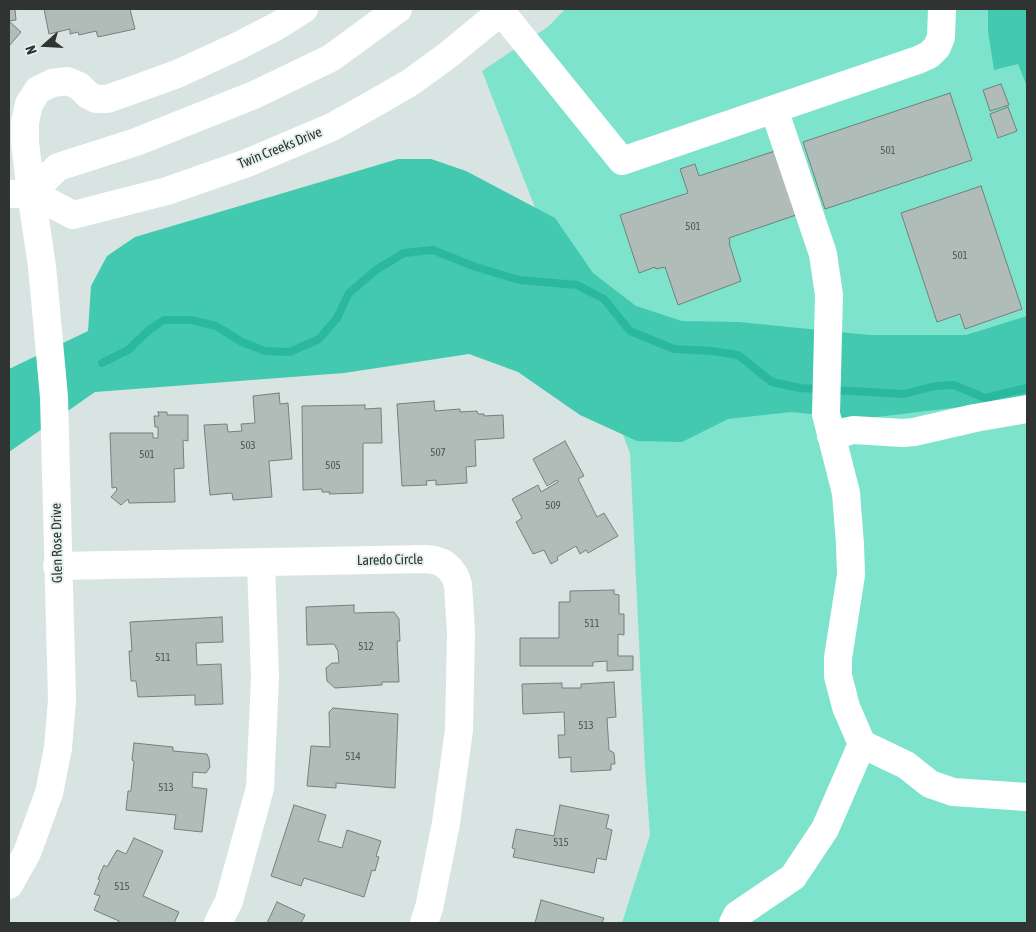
<!DOCTYPE html>
<html>
<head>
<meta charset="utf-8">
<style>
  body { margin:0 }
  #map { position:relative; width:1036px; height:932px; overflow:hidden; background:#d8e4e1; font-family:"Asap Condensed",sans-serif }
  canvas { display:block }
  .frame { position:absolute; inset:0; border:10px solid #2f3332; pointer-events:none }
  .north { position:absolute; left:20px; top:20px; width:50px; height:50px; -webkit-text-stroke:4px #e5f1ee; paint-order:stroke; rotate:251deg; font-size:14px; font-weight:700; line-height:20px; text-align:center; color:#2f3332 }
  .north::after { content:''; display:block; margin:auto; width:18px; height:22px; background:#2f3332; clip-path:polygon(50% 0,100% 100%,50% 72%,0 100%) }
</style>
</head>
<body>
<div id="map">
<canvas width="1036" height="932"></canvas>
<div class="frame"></div>
<div class="north">N</div>
</div>
<script>
const ctx = document.querySelector('canvas').getContext('2d');
ctx.lineJoin = 'round';
function fillPath(path, color) {
  ctx.fillStyle = color;
  ctx.fill(path, 'evenodd');
}
function poly(rows) {
  const path = new Path2D();
  for (const r of rows) {
    path.moveTo(r[0], r[1]);
    for (let i = 2; i < r.length; i += 2) path.lineTo(r[i], r[i + 1]);
  }
  return path;
}
function strokePath(path, color, width, dash) {
  ctx.strokeStyle = color;
  ctx.lineWidth = width;
  ctx.lineCap = dash ? 'butt' : 'round';
  ctx.setLineDash(dash || []);
  ctx.stroke(path);
}
function drawText(font, color, halo, rows, align = 'center') {
  ctx.font = font + ' "Asap Condensed",sans-serif';
  ctx.lineWidth = 4;
  ctx.setLineDash([]);
  ctx.textBaseline = 'middle';
  ctx.strokeStyle = halo;
  ctx.fillStyle = color;
  for (const [text, x, y, turn = 0] of rows) {
    ctx.save();
    ctx.translate(x, y);
    ctx.rotate((+turn || 0) * Math.PI / 180);
    ctx.textAlign = isNaN(turn) ? turn : align;
    if (halo) ctx.strokeText(text, 0, 0);
    ctx.fillText(text, 0, 0);
    ctx.restore();
  }
}
fillPath(poly([
  [565,9,1027,9,1027,923,622,923,650,835,645,767,630,453,482,71,549,26]
]), '#7de3cc');
fillPath(poly([
  [988,9,1027,9,1027,86,1018,64,994,70,988,31],
  [398,159,431,159,466,171,555,218,593,273,636,306,682,321,739,322,869,335,966,335,1027,316,1027,399,860,419,791,412,728,419,682,442,637,441,580,415,518,372,469,354,344,373,95,392,9,452,9,369,88,331,91,286,107,256,135,237]
]), '#42c9af');
strokePath(poly([
  [102,363,128,350,149,330,164,320,191,320,216,326,242,342,265,351,290,352,319,339,337,318,349,293,376,270,404,253,433,250,473,266,519,280,577,285,604,299,630,331,674,349,712,351,738,355,772,382,800,388,904,394,935,386,954,385,985,398,1027,388]
]), '#2ab99f', 8);
const building = poly([
  [9,9,15,9,16,20,9,21,9,9],
  [44,9,130,9,135,29,98,37,96,31,79,35,78,32,70,34,70,29,49,34,44,9],
  [9,21,21,32,9,46,9,21],
  [1001,84,1009,105,990,111,983,90,1001,84],
  [950,93,972,160,825,209,803,142,950,93],
  [1008,107,1017,131,998,138,990,114,1008,107],
  [775,151,796,215,729,238,730,243,729,243,741,281,678,305,665,267,656,269,655,267,639,273,620,215,688,193,680,169,695,164,699,176,775,151],
  [981,186,1022,309,965,329,960,314,937,322,901,213,981,186],
  [279,393,280,404,288,403,292,459,269,461,272,497,233,500,232,493,210,495,204,425,227,424,228,432,242,431,241,424,255,423,253,396,279,393],
  [434,401,435,411,460,409,460,412,477,411,478,414,484,414,484,416,503,415,504,438,475,440,476,466,466,467,467,483,436,485,436,480,426,481,427,485,402,486,397,404,434,401],
  [365,405,365,409,381,408,382,443,363,443,363,493,329,494,330,492,322,492,322,489,303,490,302,406,365,405],
  [158,412,167,412,167,415,188,415,188,441,183,440,184,468,174,469,175,502,129,503,128,499,121,505,111,497,117,490,116,487,112,488,110,433,153,433,153,438,158,438,158,427,155,427,154,416,159,416,158,412],
  [565,441,584,476,578,479,597,517,604,513,618,536,588,553,586,550,580,554,576,546,557,557,558,560,551,564,544,550,533,554,516,522,522,518,512,499,538,485,541,492,558,482,557,480,547,486,533,459,565,441],
  [614,590,614,594,619,595,619,614,624,614,624,635,618,634,618,656,633,656,633,670,607,671,607,661,593,662,593,666,520,666,520,638,559,638,559,602,570,602,570,591,614,590],
  [354,605,354,613,394,612,399,619,400,641,397,641,399,682,382,682,382,685,335,688,327,681,326,668,332,663,339,663,338,651,334,644,307,645,306,607,354,605],
  [222,617,223,642,196,643,197,665,221,664,223,704,195,705,195,695,138,697,136,681,131,681,129,651,132,651,130,622,222,617],
  [614,682,616,717,607,718,609,750,614,753,615,764,611,764,611,770,571,772,571,757,559,758,558,735,565,735,564,712,523,714,522,684,562,683,562,688,581,688,581,684,614,682],
  [333,708,398,714,395,788,336,783,336,788,307,786,311,746,330,747,329,712,333,708],
  [134,743,173,747,173,751,207,754,209,759,210,767,206,773,193,772,192,787,207,789,202,832,174,829,176,815,126,810,128,791,131,791,134,761,132,760,134,743],
  [294,805,326,815,318,841,342,848,347,830,381,841,376,856,379,857,375,871,372,870,364,897,304,878,301,886,271,876,294,805],
  [560,805,609,815,606,828,612,830,606,860,597,858,594,873,513,857,515,849,512,848,516,829,554,836,560,805],
  [134,838,163,851,143,896,179,912,174,923,118,923,119,921,94,910,100,896,94,894,100,880,98,879,104,865,107,867,117,850,126,854,134,838],
  [541,900,604,918,602,923,535,923,541,900],
  [277,902,305,915,301,923,267,923,277,902]
]);
fillPath(building, '#b0bcb8');
strokePath(building, '#75807d', 1);
strokePath(poly([
  [499,9,622,161,918,60,929,55,937,47,941,37,942,9],
  [774,109,823,254,829,295,826,414,846,493,850,544,851,575,838,658,838,676,846,707,862,744,906,765,930,784,953,792,1027,797],
  [31,193,58,167,136,142,254,95,331,58,398,9],
  [9,194,31,193,73,215,167,191,247,163,332,127,373,104,411,82,448,55,504,9],
  [831,436,853,430,903,433,914,432,975,418,1027,409],
  [57,566,426,559,434,560,443,563,450,569,455,576,458,585,461,632,459,730,446,823,429,908,424,923],
  [9,885,27,853,49,793,58,748,62,700,54,397,42,266,31,193,25,142,25,122,29,104,38,90,52,83,67,81,79,86,88,95,96,99,107,99,130,91,177,74,236,47,277,26,304,9],
  [218,923,229,901,260,788,265,678,261,563],
  [733,923,737,915,793,877,825,829,862,744]
]), '#fff', 28);
drawText('11px', '#4f5554', null, [
  ["501",888,151],
  ["501",693,227],
  ["501",960,256],
  ["503",248,446],
  ["507",438,453],
  ["501",147,455],
  ["505",333,466],
  ["509",553,506],
  ["511",592,624],
  ["512",366,647],
  ["511",163,658],
  ["513",586,726],
  ["514",353,757],
  ["513",166,788],
  ["515",561,843],
  ["515",122,887]
]);
drawText('14px', '#2f3332', '#e5f1ee', [
  ["Twin Creeks Drive",280,148,-22],
  ["Glen Rose Drive",57,543,-91],
  ["Laredo Circle",390,560,-1]
]);
</script>
</body>
</html>
